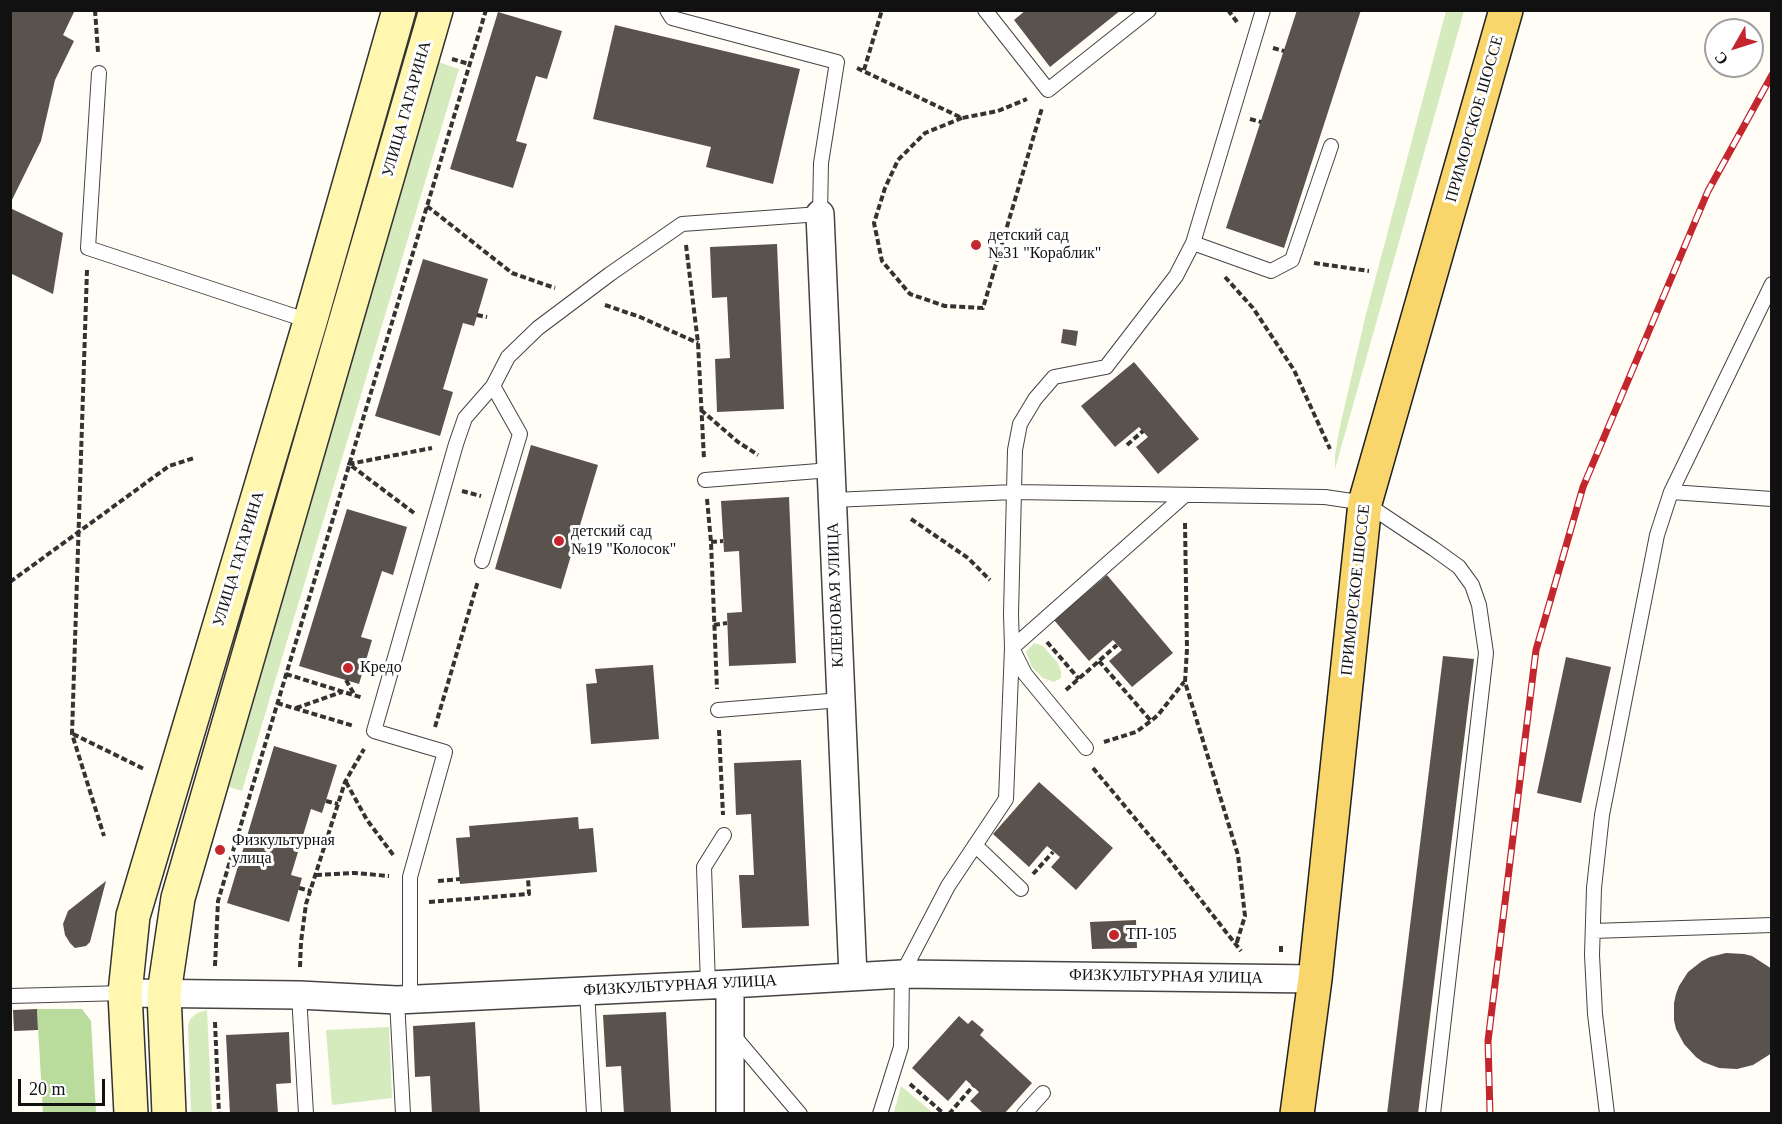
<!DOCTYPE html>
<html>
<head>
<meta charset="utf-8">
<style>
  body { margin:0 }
  #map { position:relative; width:1782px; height:1124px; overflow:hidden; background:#fffdf5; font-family:Georgia,serif }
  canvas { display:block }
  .frame { position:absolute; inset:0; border:12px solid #111; pointer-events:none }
  .north { position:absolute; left:1704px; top:18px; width:60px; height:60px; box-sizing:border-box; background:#fff; border:2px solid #a0a0a0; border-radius:50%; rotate:231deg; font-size:16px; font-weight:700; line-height:24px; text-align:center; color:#111 }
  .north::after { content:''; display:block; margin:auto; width:21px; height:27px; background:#c4262e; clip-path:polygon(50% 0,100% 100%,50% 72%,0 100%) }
  .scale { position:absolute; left:18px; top:1079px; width:87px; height:27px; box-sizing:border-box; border:3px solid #111; border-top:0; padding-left:8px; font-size:18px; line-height:21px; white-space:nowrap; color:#111; -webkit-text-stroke:4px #fff; paint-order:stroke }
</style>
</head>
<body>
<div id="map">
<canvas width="1782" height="1124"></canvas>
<div class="frame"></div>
<div class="north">С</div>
<div class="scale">20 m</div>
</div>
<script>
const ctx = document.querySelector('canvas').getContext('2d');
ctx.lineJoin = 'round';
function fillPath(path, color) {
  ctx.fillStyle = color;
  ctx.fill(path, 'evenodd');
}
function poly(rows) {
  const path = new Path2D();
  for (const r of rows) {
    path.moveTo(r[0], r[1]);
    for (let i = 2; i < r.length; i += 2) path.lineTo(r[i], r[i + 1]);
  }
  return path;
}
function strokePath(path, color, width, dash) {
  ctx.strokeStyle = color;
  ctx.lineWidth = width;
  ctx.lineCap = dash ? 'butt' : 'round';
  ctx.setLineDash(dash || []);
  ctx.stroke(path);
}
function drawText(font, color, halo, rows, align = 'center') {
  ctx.font = font + ' Georgia,serif';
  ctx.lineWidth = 6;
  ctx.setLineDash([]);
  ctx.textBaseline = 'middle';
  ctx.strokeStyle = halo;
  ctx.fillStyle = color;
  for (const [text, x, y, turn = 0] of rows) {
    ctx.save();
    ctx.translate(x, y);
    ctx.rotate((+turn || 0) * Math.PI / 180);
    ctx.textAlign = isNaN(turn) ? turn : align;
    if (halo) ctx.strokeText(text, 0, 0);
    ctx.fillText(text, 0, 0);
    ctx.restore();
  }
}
fillPath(poly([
  [1446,11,1464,11,1335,469,1335,456,1339,431,1365,318],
  [438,62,459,69,242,791,229,787],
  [1034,643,1043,646,1057,662,1061,671,1061,678,1054,682,1043,678,1032,667,1026,652],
  [207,1010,212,1113,191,1113,188,1027,190,1019,197,1013],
  [389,1027,392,1098,332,1105,326,1030],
  [901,1086,933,1113,894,1113]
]), '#d5ebbd');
fillPath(poly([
  [37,1009,82,1009,91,1021,96,1113,43,1113]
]), '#b9dc9c');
fillPath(poly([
  [10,10,75,10,63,35,74,41,55,80,41,141,10,204],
  [1026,10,1121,10,1050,67,1014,20],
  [1297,10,1361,10,1284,248,1226,228],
  [498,12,562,31,547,79,536,76,516,141,527,144,513,188,450,169],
  [615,25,800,69,773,184,706,167,711,147,593,119],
  [10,208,63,233,53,294,10,273],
  [777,244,784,409,717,412,715,359,730,358,727,297,712,298,710,247],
  [423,259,488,279,474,326,463,323,443,389,453,392,440,436,375,416],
  [1063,329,1078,331,1076,346,1061,343],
  [1134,362,1199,439,1158,474,1136,447,1148,437,1139,427,1115,447,1081,406],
  [531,445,598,465,561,589,495,569],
  [789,497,796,663,729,666,727,613,742,612,739,551,724,552,721,501],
  [347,509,407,527,393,575,382,571,361,637,372,640,359,684,299,666],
  [1107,575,1173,653,1132,687,1109,661,1122,650,1113,640,1089,661,1054,620],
  [1443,656,1474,659,1418,1114,1387,1114],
  [1566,657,1611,667,1581,803,1537,793],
  [653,665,659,739,591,744,586,684,597,683,595,669],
  [274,746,337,765,322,813,311,809,291,875,302,878,289,922,227,903],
  [801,760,809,926,742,928,739,875,754,875,751,814,736,815,734,763],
  [1039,782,1113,848,1076,890,1051,867,1060,857,1047,846,1029,867,993,834],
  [578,817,579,829,593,828,597,872,460,884,456,838,470,837,469,826],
  [106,881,90,942,86,946,75,948,70,943,65,935,63,924,68,911],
  [1136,920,1137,948,1092,949,1090,922],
  [1726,953,1744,954,1752,956,1772,969,1772,1053,1753,1065,1737,1069,1719,1068,1703,1062,1696,1057,1684,1044,1676,1029,1674,1020,1674,1003,1676,994,1679,986,1688,972,1702,961,1710,957],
  [37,1009,38,1030,14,1031,13,1010],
  [666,1012,671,1114,624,1114,621,1066,606,1067,603,1015],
  [959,1016,968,1024,972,1020,984,1030,980,1035,1032,1083,1004,1114,984,1114,970,1101,979,1092,966,1080,948,1101,912,1068],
  [475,1022,480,1114,432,1114,430,1076,415,1077,413,1026],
  [289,1032,291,1083,276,1084,278,1114,230,1114,226,1035]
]), '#5a524d');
const service = poly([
  [985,10,1048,90,1149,10],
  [99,73,88,248,312,322],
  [1193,243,1271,271,1292,260,1331,146],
  [705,480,831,470],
  [1671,492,1772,499],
  [833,500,1014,492,1325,497,1365,503,1434,549,1459,567,1472,585,1479,605,1486,653,1433,1114],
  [482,561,520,434,493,386],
  [718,710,841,700],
  [1086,748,1025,674,1012,648,1185,495],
  [975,845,1021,889],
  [1593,931,1772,925],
  [708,985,704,867,724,835],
  [587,991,594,1114],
  [299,995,306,1114],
  [10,996,125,993],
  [410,999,410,877,445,752,374,731,456,444,465,418,493,386,508,357,538,328,610,274,682,224,820,214,821,163,837,62,672,18,667,10],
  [397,1000,403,1114],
  [733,1035,800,1114],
  [880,1114,901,1047,902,974,948,886,1006,799,1012,648,1011,614,1015,450,1020,424,1035,399,1054,377,1106,367,1176,276,1193,243,1263,10],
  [1024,1114,1043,1093],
  [1607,1114,1595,1014,1592,955,1594,888,1602,815,1657,535,1671,492,1772,284]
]);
const minor = poly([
  [820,214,853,976],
  [730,984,730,1114],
  [125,993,299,995,397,1000,730,984,902,974,1315,979]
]);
const secondary = poly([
  [131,1114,125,993,133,916,310,322,399,10],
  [169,1114,164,993,178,898,436,10]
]);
const primary = poly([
  [1297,1114,1315,979,1365,503,1506,10]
]);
strokePath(service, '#444', 16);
strokePath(minor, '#444', 30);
strokePath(secondary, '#333', 36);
strokePath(primary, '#222', 36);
strokePath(poly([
  [95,10,98,52],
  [1228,10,1237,22],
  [1273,48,1284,51],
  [452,59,469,64],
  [857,68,962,118,998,111,1027,99],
  [864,70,882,10],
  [962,118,925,133,898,160,885,188,874,223,882,261,910,294,945,306,983,308,1042,108],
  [1250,119,1261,122],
  [427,206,512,273,555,288],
  [686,245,698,343,704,459],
  [1314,263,1369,271],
  [87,270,72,734,104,836],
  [1225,277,1253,308,1294,370,1330,449],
  [605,305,640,317,698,343],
  [477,315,487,317],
  [701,410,738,442,758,455],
  [1127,445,1143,431],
  [462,491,481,496],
  [707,499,711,542,717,689],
  [414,513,349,464,432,448],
  [911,519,968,558,990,580],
  [1185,523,1187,649,1185,682,1238,855,1245,916,1236,945],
  [711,542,723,541],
  [10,582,169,466,194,458],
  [714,625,727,623],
  [1047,642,1079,679],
  [1099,661,1151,721],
  [286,674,363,698],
  [346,680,354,694],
  [1066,690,1117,645],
  [277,703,354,726],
  [296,708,342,692],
  [435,727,478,581],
  [719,730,723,815],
  [73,734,144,769],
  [1104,742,1136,732,1151,721,1158,715,1184,682],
  [1093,768,1164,853,1241,951],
  [346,782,367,820,394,856],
  [326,801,338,804],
  [1033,874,1053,852],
  [316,875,354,873,389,876],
  [438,881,460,879],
  [299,888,311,891],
  [429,902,529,894,528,878],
  [1281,952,1281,943],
  [215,966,218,901,486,10],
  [300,967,301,942,306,904,345,782,364,749],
  [215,1022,219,1114],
  [910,1084,944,1114],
  [949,1114,973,1086]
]), '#333', 4, [6, 3]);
strokePath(service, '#fff', 14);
strokePath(minor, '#fff', 27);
strokePath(secondary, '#fff6b0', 33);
strokePath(primary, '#f9d66b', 33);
const rail = poly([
  [1490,1114,1488,1041,1536,650,1583,487,1708,191,1772,75]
]);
strokePath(rail, '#c4262e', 7);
strokePath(rail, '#fff', 4.5, [14]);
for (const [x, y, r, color] of [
  [976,245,6,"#c4262e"],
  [559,541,6,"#c4262e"],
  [348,668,6,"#c4262e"],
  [220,850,6,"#c4262e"],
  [1114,935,6,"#c4262e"]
]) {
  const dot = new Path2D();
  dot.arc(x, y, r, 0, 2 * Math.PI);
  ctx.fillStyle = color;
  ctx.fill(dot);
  strokePath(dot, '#fff', 2);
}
drawText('16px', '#111', '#fff', [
  ["УЛИЦА ГАГАРИНА",407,109,-74],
  ["ПРИМОРСКОЕ ШОССЕ",1475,119,-74],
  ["УЛИЦА ГАГАРИНА",239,559,-73],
  ["ПРИМОРСКОЕ ШОССЕ",1356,590,-84],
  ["КЛЕНОВАЯ УЛИЦА",836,595,-92],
  ["ФИЗКУЛЬТУРНАЯ УЛИЦА",1166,977,1],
  ["ФИЗКУЛЬТУРНАЯ УЛИЦА",680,986,-3]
]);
drawText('16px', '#111', '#fff', [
  ["детский сад",988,236],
  ["№31 \"Кораблик\"",988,254],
  ["детский сад",571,532],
  ["№19 \"Колосок\"",571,550],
  ["Кредо",360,668],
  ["Физкультурная",232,841],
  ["улица",232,859],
  ["ТП-105",1126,935]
], 'left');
</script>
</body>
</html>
